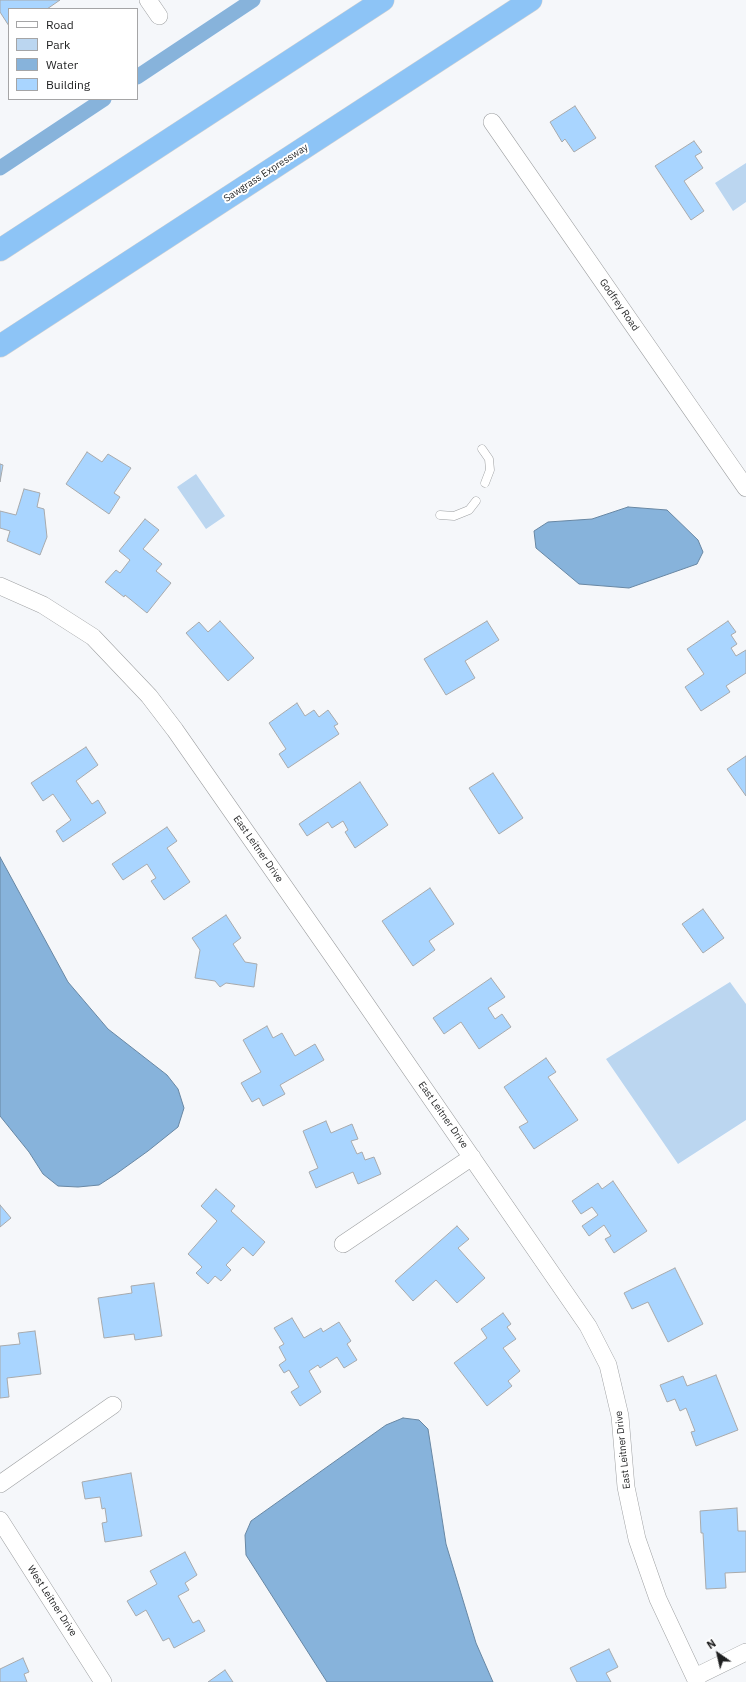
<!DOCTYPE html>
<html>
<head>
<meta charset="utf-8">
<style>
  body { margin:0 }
  #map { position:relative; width:746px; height:1682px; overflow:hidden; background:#f5f7fa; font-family:"IBM Plex Sans",sans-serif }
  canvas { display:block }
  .legend { position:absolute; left:8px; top:8px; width:130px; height:92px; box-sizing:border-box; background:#fff; border:1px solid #a5a5a6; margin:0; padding:5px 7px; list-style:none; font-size:12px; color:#1e1f20 }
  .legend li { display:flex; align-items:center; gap:8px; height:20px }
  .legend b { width:20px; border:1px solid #a5a5a6 }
  .north { position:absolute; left:698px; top:1634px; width:40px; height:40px; -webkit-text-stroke:3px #fff; paint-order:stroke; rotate:326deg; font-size:11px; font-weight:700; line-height:16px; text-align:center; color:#1e1f20 }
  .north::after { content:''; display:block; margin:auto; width:14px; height:18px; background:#1e1f20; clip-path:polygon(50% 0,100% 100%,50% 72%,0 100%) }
</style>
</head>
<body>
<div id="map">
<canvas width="746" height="1682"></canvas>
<ul class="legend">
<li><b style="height:5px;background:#fff"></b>Road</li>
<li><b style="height:11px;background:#bbd6f0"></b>Park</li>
<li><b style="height:11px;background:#87b3db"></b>Water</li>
<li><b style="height:11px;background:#a9d5ff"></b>Building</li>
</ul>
<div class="north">N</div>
</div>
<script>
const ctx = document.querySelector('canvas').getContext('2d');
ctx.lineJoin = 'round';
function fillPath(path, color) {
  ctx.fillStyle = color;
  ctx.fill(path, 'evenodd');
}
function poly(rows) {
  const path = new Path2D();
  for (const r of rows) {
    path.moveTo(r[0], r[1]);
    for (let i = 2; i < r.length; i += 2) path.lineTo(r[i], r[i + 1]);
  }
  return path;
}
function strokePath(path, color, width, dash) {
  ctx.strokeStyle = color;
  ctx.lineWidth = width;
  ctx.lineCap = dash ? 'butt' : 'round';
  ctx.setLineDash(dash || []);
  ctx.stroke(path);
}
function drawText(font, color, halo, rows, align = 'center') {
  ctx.font = font + ' "IBM Plex Sans",sans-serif';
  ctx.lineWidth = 4;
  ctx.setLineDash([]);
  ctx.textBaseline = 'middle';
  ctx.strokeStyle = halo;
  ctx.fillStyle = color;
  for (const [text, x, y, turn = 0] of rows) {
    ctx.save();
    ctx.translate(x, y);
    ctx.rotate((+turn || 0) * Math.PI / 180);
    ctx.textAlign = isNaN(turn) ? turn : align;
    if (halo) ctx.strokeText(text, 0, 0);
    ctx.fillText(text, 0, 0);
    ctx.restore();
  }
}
fillPath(poly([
  [746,163,746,202,733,211,715,183],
  [196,474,225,516,206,529,177,487],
  [730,982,746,1004,746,1120,678,1164,606,1059]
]), '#bbd6f0');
const water = poly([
  [628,507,667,510,698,540,703,552,697,564,629,588,579,584,536,548,534,531,548,522,592,519,628,507],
  [0,857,68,982,108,1029,167,1075,178,1089,184,1108,178,1127,148,1151,116,1174,99,1185,78,1187,58,1186,43,1174,29,1152,0,1116,0,857],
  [403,1418,419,1420,428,1429,446,1544,476,1643,493,1682,327,1682,246,1555,245,1535,251,1521,386,1425,403,1418]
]);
fillPath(water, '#87b3db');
strokePath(water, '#6887a3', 1);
strokePath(poly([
  [137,77,253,0],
  [0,168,104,99]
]), '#87b3db', 15);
const building = poly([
  [0,0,60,0,47,9,9,9,9,26,0,12,0,0],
  [575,106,596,138,574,152,565,139,562,142,550,122,575,106],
  [694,141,702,152,695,156,703,168,684,181,704,211,691,220,655,166,694,141],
  [87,452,102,462,108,454,131,468,114,493,120,497,109,514,66,484,87,452],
  [0,464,3,465,0,482,0,464],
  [24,489,40,493,37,507,44,509,47,537,40,555,7,541,10,531,0,528,0,511,16,515,24,489],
  [145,519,159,530,143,549,162,564,156,571,171,583,147,613,125,595,124,597,105,582,116,570,120,573,130,560,119,551,145,519],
  [220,621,254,658,228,681,186,633,199,622,208,632,220,621],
  [487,621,499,640,465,661,475,678,446,695,424,659,487,621],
  [728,621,736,632,731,635,737,644,731,648,736,656,746,650,746,673,726,686,730,692,701,711,685,687,704,674,687,649,728,621],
  [297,703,305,716,314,710,319,717,328,710,338,724,334,726,339,734,288,768,279,754,286,749,269,723,297,703],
  [86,747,98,765,76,781,92,804,98,800,106,813,63,842,56,831,71,820,53,794,43,801,31,783,86,747],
  [746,756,746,796,727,769,746,756],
  [493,773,523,818,499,834,469,788,493,773],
  [360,782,388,825,355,848,345,832,348,830,343,821,332,828,328,822,307,836,299,824,360,782],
  [167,827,177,841,167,848,190,882,164,900,151,881,156,878,147,864,123,880,112,864,167,827],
  [430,888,454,924,429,941,435,950,413,966,382,921,430,888],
  [703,909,724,938,703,953,682,924,703,909],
  [226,915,241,938,233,944,245,962,257,964,254,987,226,983,220,987,215,981,195,978,200,950,192,938,226,915],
  [491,978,505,997,488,1008,495,1019,502,1014,511,1027,479,1049,461,1022,444,1034,433,1018,491,978],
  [267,1026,273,1038,282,1033,295,1056,315,1044,324,1060,280,1085,285,1094,263,1106,259,1098,252,1102,241,1083,261,1072,243,1040,267,1026],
  [546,1058,556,1072,548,1077,578,1120,534,1149,519,1127,528,1122,504,1087,546,1058],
  [326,1121,331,1133,352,1124,358,1139,351,1141,357,1154,362,1152,365,1160,374,1157,381,1174,358,1184,353,1172,316,1188,309,1172,318,1168,303,1131,326,1121],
  [613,1181,647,1231,614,1253,605,1239,611,1236,604,1225,589,1236,582,1226,598,1215,592,1207,581,1214,572,1201,598,1183,602,1189,613,1181],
  [216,1189,235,1206,231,1211,265,1242,253,1256,243,1247,226,1265,231,1270,221,1281,215,1276,208,1284,196,1273,202,1267,188,1254,217,1221,201,1206,216,1189],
  [0,1205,11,1218,0,1227,0,1205],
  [457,1226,469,1239,458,1248,485,1278,457,1303,436,1280,413,1301,395,1281,457,1226],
  [675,1268,703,1324,668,1342,648,1302,632,1309,624,1293,675,1268],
  [154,1283,162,1336,135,1340,134,1334,104,1338,98,1298,132,1293,131,1286,154,1283],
  [503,1313,511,1324,507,1327,516,1339,503,1348,520,1371,508,1381,512,1386,487,1406,454,1363,487,1338,481,1329,503,1313],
  [292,1318,304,1338,321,1328,323,1332,339,1322,351,1341,347,1344,357,1360,344,1368,337,1357,320,1368,318,1365,309,1371,321,1392,300,1406,291,1392,299,1387,289,1370,284,1373,279,1365,286,1360,279,1347,284,1344,274,1328,292,1318],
  [35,1331,41,1374,7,1378,9,1397,0,1398,0,1346,20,1344,18,1333,35,1331],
  [716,1375,738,1430,696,1446,691,1432,695,1431,686,1408,680,1411,675,1399,667,1402,660,1385,683,1376,687,1386,716,1375],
  [131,1473,142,1536,105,1542,102,1523,107,1522,105,1508,102,1509,100,1497,85,1499,82,1482,131,1473],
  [737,1508,738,1531,746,1531,746,1572,725,1573,726,1588,706,1589,703,1533,701,1533,700,1511,737,1508],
  [185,1552,197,1575,185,1583,189,1590,178,1596,193,1623,199,1620,205,1631,174,1648,169,1638,163,1641,146,1610,136,1616,127,1601,157,1584,150,1571,185,1552],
  [609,1649,618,1667,606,1673,611,1682,577,1682,570,1668,609,1649],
  [23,1658,29,1672,24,1674,27,1682,0,1682,0,1669,23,1658],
  [225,1670,233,1682,208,1682,225,1670]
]);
fillPath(building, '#a9d5ff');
strokePath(building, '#a8aaac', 1);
const lane = poly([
  [482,449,489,459,490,470,485,483],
  [440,515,454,516,469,510,476,501]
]);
const street = poly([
  [148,0,159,16],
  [492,122,746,488],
  [0,586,43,605,93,637,149,696,175,730,348,978,588,1326,608,1365,620,1416,626,1487,637,1539,658,1599,697,1682],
  [343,1244,472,1157],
  [0,1484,113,1405],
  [0,1520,103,1682],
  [695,1677,746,1652]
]);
const highway = poly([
  [0,250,383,0],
  [0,346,531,0]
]);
strokePath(lane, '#9ea0a2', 9);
strokePath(street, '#9ea0a2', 18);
strokePath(highway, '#d2d2d2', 23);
strokePath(lane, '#fff', 8);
strokePath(street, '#fff', 17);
strokePath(highway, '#8dc4f6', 22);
drawText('10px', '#1e1f20', '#fff', [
  ["Sawgrass Expressway",266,173,-33],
  ["Godfrey Road",619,305,55],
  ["East Leitner Drive",258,849,55],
  ["East Leitner Drive",443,1115,55],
  ["East Leitner Drive",623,1450,-96],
  ["West Leitner Drive",52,1601,57]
]);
</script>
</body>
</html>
